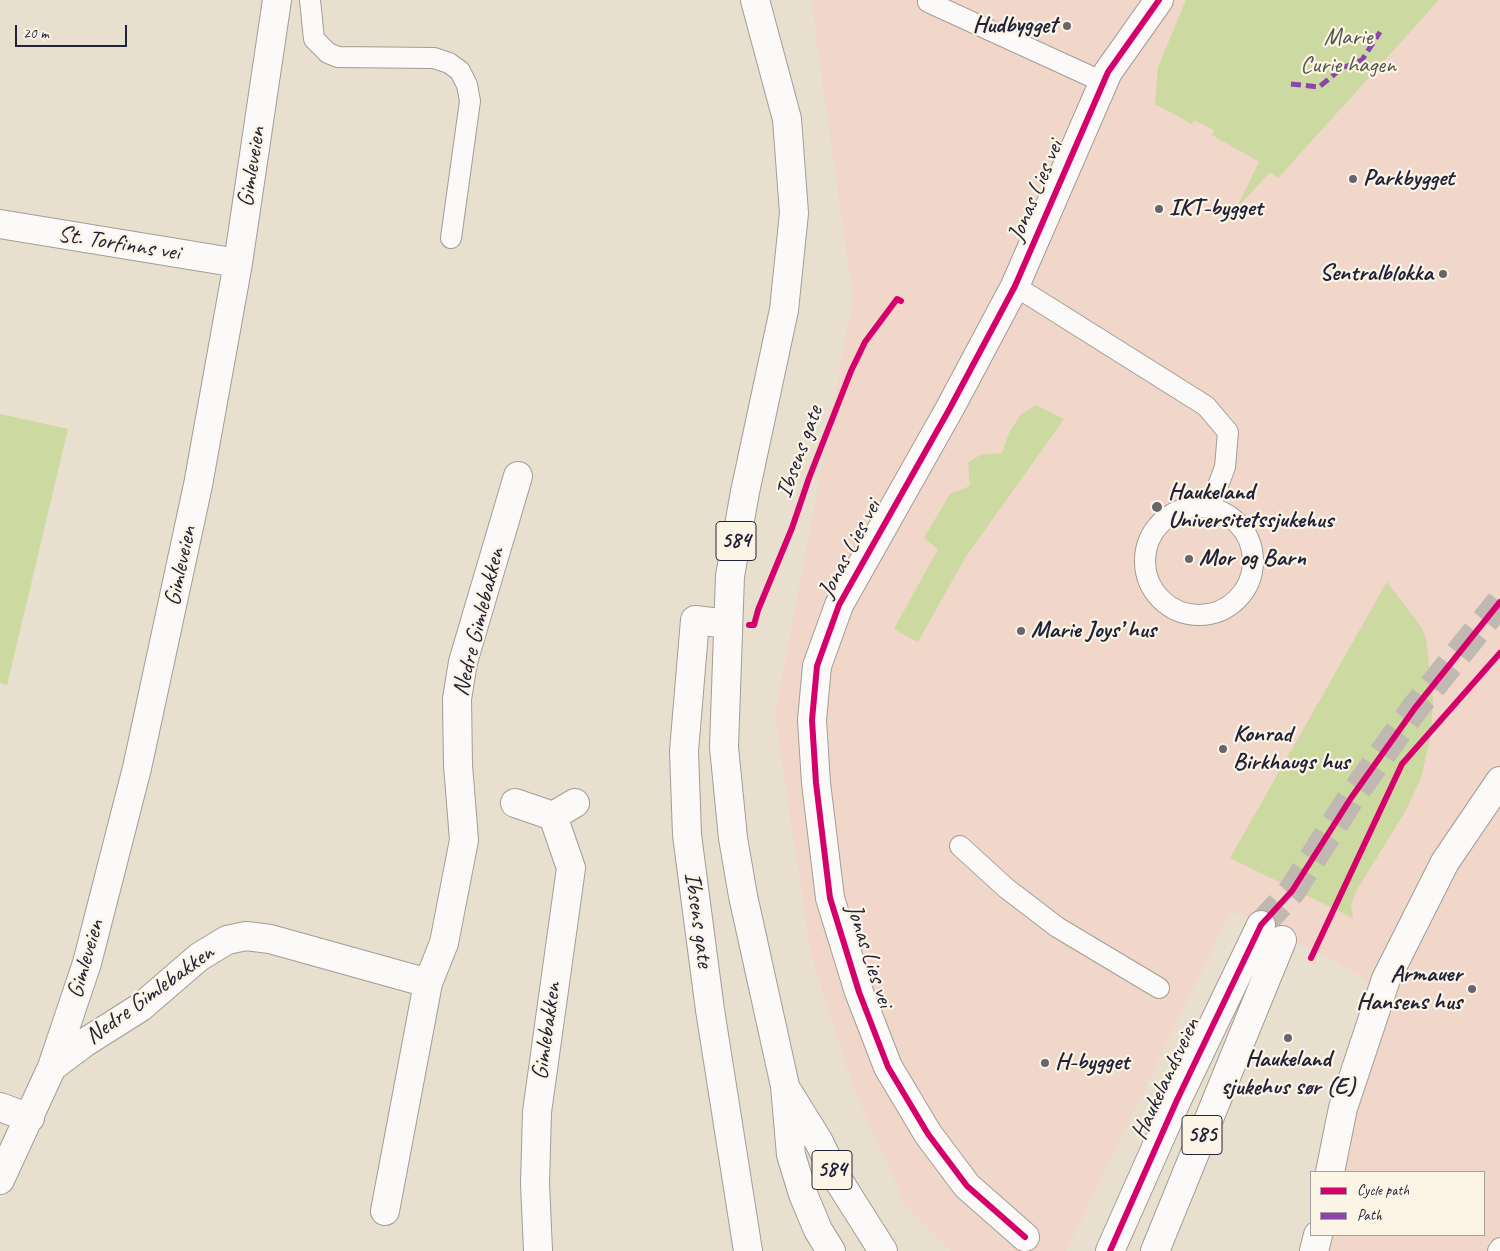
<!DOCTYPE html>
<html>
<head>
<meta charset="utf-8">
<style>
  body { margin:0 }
  #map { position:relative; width:1500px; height:1251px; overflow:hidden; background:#e8dfce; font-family:Caveat,sans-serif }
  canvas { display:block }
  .legend { position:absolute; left:1310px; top:1171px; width:175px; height:65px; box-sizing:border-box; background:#fcf5e5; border:1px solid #a5a1a1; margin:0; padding:6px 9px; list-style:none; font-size:15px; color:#22223b }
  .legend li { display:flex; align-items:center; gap:10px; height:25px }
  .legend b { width:25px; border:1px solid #a5a1a1 }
  .scale { position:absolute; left:15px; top:25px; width:112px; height:22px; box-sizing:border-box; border:2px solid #22223b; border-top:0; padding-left:6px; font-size:15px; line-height:18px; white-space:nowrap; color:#22223b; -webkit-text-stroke:4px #fcf5e5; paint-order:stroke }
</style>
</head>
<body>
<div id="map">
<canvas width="1500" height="1251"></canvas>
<ul class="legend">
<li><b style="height:6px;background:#d6006c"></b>Cycle path</li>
<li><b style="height:6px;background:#8e44ad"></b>Path</li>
</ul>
<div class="scale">20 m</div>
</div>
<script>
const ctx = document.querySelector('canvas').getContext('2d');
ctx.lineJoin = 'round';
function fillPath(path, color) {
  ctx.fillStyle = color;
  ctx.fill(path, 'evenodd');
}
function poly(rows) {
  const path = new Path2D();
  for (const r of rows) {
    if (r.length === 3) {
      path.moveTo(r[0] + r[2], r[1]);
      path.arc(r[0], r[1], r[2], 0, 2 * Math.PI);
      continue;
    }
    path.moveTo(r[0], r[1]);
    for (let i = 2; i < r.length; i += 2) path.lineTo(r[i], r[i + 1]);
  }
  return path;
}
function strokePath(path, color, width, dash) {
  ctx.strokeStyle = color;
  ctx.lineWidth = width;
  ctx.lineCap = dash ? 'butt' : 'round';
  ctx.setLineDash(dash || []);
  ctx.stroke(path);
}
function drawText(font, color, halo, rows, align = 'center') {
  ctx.font = font + ' Caveat,sans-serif';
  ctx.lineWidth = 4.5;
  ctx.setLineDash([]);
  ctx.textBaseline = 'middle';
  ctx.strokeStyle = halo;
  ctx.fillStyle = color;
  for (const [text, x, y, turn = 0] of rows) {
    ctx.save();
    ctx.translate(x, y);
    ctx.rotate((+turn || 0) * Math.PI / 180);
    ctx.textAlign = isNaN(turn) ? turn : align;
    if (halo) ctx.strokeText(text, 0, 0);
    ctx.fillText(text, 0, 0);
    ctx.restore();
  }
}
fillPath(poly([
  [811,0,1500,0,1500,1251,1329,1251,1331,1235,1484,1235,1484,1172,1342,1172,1385,993,1336,961,1231,911,1066,1251,951,1251,906,1206,853,1087,811,955,775,716,853,298]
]), '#f0d7ca');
fillPath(poly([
  [1186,0,1439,0,1278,178,1270,172,1236,209,1259,162,1212,135,1214,130,1194,120,1192,124,1155,104,1158,67],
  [1036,405,1064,419,965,558,918,642,894,629,938,549,924,538,950,494,970,486,968,463,980,455,1002,453,1009,433,1021,414],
  [0,414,68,429,7,685,0,683],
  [1387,582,1422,628,1426,639,1433,698,1431,735,1421,778,1405,812,1356,891,1351,904,1353,918,1230,858]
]), '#ccd9a0');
strokePath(poly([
  [1261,925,1292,891,1351,798,1415,708,1500,602]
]), '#c0b9b1', 28, [28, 14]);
const lane = poly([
  [310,0,314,39,328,53,338,57,434,58,449,63,460,71,467,85,470,101,451,238],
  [928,2,1103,82],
  [1015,286,1206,406,1228,432,1225,467,1210,507],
  [1199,561,54],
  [960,846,1006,888,1057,927,1159,988],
  [1498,1251,1500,1248]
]);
const street = poly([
  [0,224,238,263],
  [728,624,695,620,684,751,687,835,710,1010,748,1251],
  [515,803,553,816,575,803],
  [52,1067,84,1043,141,1007,199,957,227,940,246,936,270,939,428,983],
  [0,1107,30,1118],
  [1330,1172,1343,1108,1386,979,1445,862,1500,781],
  [0,1180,52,1067,87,963,137,768,198,485,238,263,277,0],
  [385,1211,428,983,444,943,464,840,458,765,457,699,463,662,518,476],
  [1025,1237,967,1186,928,1134,888,1067,859,992,830,898,816,783,812,720,817,666,839,605,950,408,1015,286,1108,72,1159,0],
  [538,1251,535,1184,537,1112,571,868,553,816],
  [1314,1251,1318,1235]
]);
const primary = poly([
  [755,0,787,119,794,213,784,310,745,492,730,576,724,747,733,838,743,896,785,1086,791,1155,803,1194,818,1230,831,1251],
  [788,1092,819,1142,835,1175,883,1251],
  [1110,1251,1177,1100,1261,925],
  [1155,1251,1282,940]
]);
strokePath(lane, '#a29d96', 22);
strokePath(street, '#a29d96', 30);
strokePath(primary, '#a29d96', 30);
strokePath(lane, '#fcfaf8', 20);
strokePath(street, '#fcfaf8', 28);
strokePath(primary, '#fcfaf8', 28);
strokePath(poly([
  [1291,84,1319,87,1342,68,1362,60,1380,32]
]), '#8e44ad', 5, [10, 5]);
strokePath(poly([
  [749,625,754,625,758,610,792,528,809,478,851,371,865,342,897,299,901,301],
  [1311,958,1402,764,1500,653],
  [1025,1237,967,1186,928,1134,888,1067,859,992,830,898,816,783,812,720,817,666,839,605,950,408,1015,286,1108,72,1159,0],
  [1110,1251,1177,1100,1261,925,1292,891,1351,798,1415,708,1500,602]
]), '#d6006c', 6);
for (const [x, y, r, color] of [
  [1067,26,5,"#67646e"],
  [1353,179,5,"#67646e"],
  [1159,209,5,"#67646e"],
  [1443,274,5,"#67646e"],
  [1157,507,6,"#67646e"],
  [1189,559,5,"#67646e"],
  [1021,631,5,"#67646e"],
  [1223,749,5,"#67646e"],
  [1472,989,5,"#67646e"],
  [1288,1038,5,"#67646e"],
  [1045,1063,5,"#67646e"]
]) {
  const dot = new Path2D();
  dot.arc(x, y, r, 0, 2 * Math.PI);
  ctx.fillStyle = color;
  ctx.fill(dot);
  strokePath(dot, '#fcf5e5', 2);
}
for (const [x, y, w] of [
  [736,541,40],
  [1202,1135,40],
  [832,1170,40]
]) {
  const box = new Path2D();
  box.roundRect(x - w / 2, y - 19.5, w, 39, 4);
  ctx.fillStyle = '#fcf5e5';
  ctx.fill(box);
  strokePath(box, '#22223b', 1);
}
drawText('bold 22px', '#22223b', null, [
  ["584",736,541],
  ["585",1202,1135],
  ["584",832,1170]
]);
drawText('bold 24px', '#22223b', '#fcf5e5', [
  ["Hudbygget",1057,26,"right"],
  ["Parkbygget",1363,179],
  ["IKT-bygget",1169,209],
  ["Sentralblokka",1433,274,"right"],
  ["Haukeland",1168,493],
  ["Universitetssjukehus",1168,521],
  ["Mor og Barn",1199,559],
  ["Marie Joys’ hus",1031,631],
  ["Konrad",1233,735],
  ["Birkhaugs hus",1233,763],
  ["Armauer",1462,975,"right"],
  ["Hansens hus",1462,1003,"right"],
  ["Haukeland",1288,1060,"center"],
  ["sjukehus sør (E)",1288,1088,"center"],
  ["H-bygget",1055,1063]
], 'left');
drawText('24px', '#4e574e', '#fcf5e5', [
  ["Marie",1348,38],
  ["Curie hagen",1348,66]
]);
drawText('24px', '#22223b', '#fcf5e5', [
  ["Gimleveien",252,167,-81],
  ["Jonas Lies vei",1036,191,-67],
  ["St. Torfinns vei",119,244,9],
  ["Ibsens gate",800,452,-70],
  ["Jonas Lies vei",850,549,-62],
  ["Gimleveien",181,566,-78],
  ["Nedre Gimlebakken",479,622,-76],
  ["Ibsens gate",698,920,82],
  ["Jonas Lies vei",869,956,72],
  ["Gimleveien",86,959,-74],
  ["Nedre Gimlebakken",150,995,-36],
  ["Gimlebakken",547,1031,-82],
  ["Haukelandsveien",1166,1079,-65]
]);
</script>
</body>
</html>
